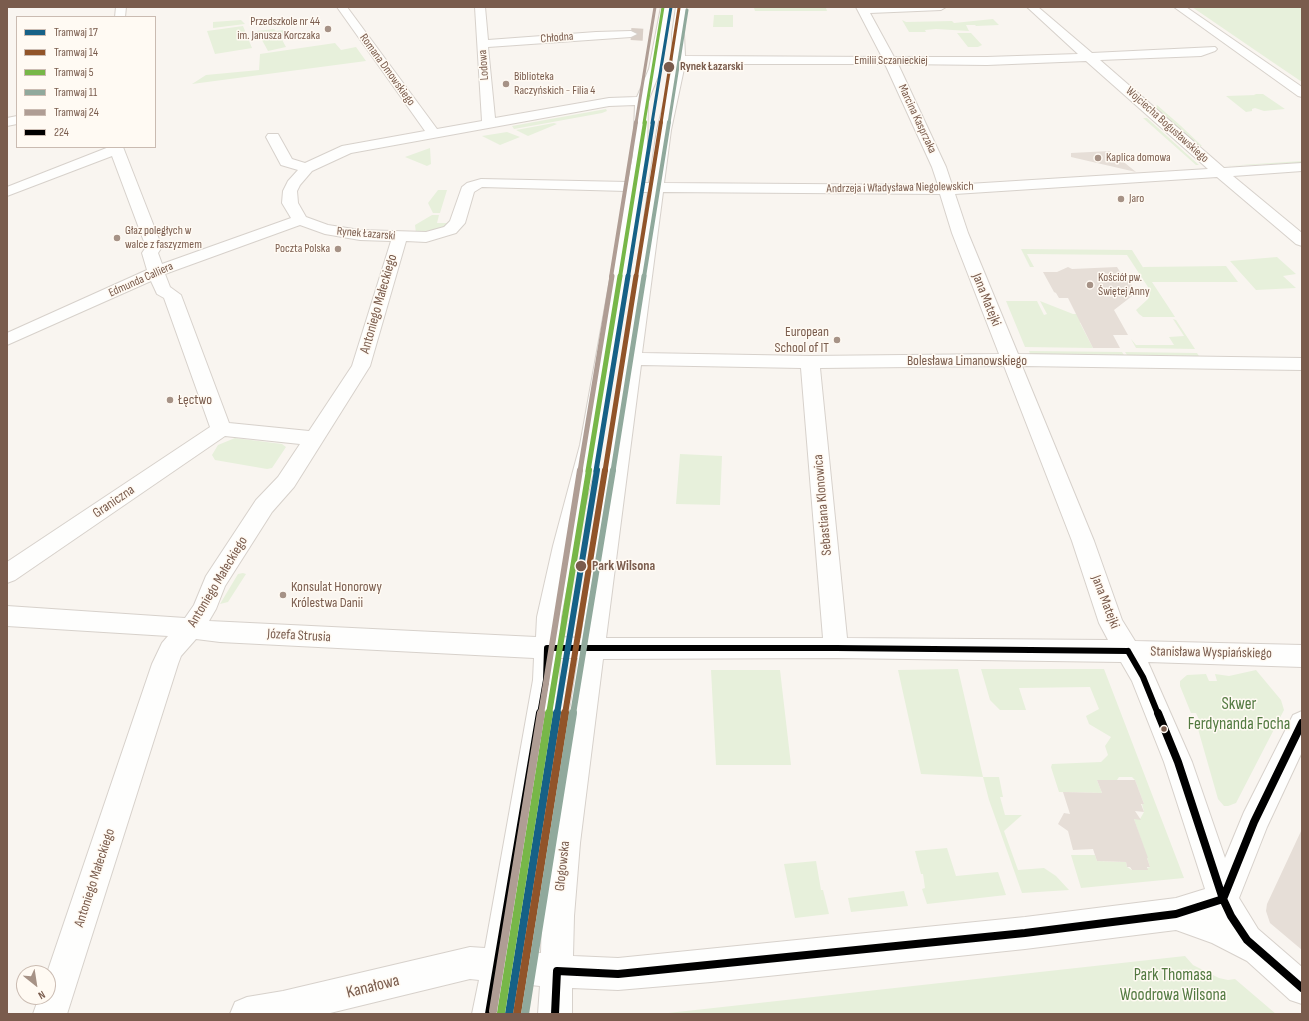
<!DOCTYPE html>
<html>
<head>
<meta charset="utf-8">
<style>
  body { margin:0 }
  #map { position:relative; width:1309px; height:1021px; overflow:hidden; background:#f9f5f0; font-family:"Sofia Sans Condensed",sans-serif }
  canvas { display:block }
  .frame { position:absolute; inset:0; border:8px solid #7a5c4d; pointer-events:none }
  .legend { position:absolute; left:16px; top:16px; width:140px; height:132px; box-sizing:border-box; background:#fffaf3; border:1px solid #cabbb1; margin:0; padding:5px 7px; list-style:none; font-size:12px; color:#7a5c4d }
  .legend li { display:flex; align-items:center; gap:8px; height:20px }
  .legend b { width:20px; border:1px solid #cabbb1 }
  .north { position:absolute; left:16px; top:965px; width:40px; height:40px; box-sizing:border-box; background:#fffaf3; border:1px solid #cabbb1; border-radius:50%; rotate:150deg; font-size:11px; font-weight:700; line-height:16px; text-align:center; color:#7a5c4d }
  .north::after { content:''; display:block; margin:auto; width:14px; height:18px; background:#a69286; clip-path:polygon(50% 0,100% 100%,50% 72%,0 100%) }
</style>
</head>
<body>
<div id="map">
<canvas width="1309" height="1021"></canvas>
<div class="frame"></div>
<ul class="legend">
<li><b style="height:5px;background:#166187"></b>Tramwaj 17</li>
<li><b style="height:5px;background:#915429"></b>Tramwaj 14</li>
<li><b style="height:5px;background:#77b748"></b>Tramwaj 5</li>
<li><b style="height:5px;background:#90a99c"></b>Tramwaj 11</li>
<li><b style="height:5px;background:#af9d94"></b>Tramwaj 24</li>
<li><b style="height:5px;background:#000"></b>224</li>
</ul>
<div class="north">N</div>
</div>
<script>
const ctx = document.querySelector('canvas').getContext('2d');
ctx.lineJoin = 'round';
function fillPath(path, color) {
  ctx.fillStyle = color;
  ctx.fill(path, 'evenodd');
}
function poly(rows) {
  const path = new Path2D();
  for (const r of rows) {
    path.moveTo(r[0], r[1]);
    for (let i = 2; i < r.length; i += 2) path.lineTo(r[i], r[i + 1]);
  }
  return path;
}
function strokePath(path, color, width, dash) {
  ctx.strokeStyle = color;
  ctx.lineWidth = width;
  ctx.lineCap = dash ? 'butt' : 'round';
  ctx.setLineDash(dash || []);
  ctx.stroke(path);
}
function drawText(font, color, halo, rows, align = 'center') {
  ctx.font = font + ' "Sofia Sans Condensed",sans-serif';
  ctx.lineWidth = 3;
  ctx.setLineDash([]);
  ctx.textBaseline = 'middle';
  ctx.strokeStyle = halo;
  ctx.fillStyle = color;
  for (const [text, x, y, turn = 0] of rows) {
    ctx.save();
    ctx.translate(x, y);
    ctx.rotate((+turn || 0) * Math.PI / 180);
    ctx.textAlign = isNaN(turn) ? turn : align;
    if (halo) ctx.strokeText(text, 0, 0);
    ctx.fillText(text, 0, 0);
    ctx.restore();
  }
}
fillPath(poly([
  [1192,7,1302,7,1302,82,1271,61],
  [754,8,826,8,827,11,755,11],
  [714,15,733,15,733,27,713,27],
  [993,19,999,25,976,26,975,25,966,25,969,31,936,29,925,30,926,32,909,32,902,20,906,22,952,21,954,23],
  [241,20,245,24,213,28,213,22],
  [243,26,252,48,215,54,207,31],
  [274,29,276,31,284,30,286,32,288,35,280,36,286,47,268,51,257,31],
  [957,33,971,33,982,45,978,47,968,47],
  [335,43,341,50,356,47,366,61,192,84,206,75,259,70,260,54],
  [1254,94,1263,94,1285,109,1264,111,1255,108,1252,109,1252,111,1246,112,1226,96,1256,95],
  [1157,105,1181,126,1202,146,1199,146,1155,108],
  [606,109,607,111,602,113,514,129,512,126],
  [1143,118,1147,118,1199,165,1196,165],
  [554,123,557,124,528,136,516,130],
  [507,132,520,137,500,145,482,136],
  [430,148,431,164,427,166,405,157],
  [1302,161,1302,163,1225,166,1226,166],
  [438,190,447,190,440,213,433,213,428,203],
  [432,215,439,215,437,223,451,223,442,230,416,233,415,225],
  [1021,249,1132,250,1144,269,1143,267,1226,266,1238,282,1152,282,1175,317,1143,317,1139,314,1136,310,1148,299,1150,294,1148,287,1127,255,1027,254,1034,267,1030,267],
  [1277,257,1296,274,1283,276,1296,288,1256,290,1230,261],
  [1006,301,1037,301,1044,315,1047,314,1040,301,1073,314,1090,314,1080,323,1093,348,1025,347],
  [1173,319,1176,320,1195,349,1136,348,1131,339,1136,345,1174,345,1169,337,1184,336],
  [1029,351,1122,352,1124,355,1030,354],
  [1125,352,1197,353,1199,356,1127,355],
  [235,438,282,444,286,447,272,468,267,469,215,460,212,455,218,445],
  [680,454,722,456,720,505,676,504],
  [243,573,246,574,228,602,220,604,238,574],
  [958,669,983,777,999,777,1003,797,1000,797,1005,815,1022,815,1004,831,1018,870,1044,868,1056,876,1069,890,1022,893,989,800,983,777,921,774,898,670],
  [981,669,1104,669,1184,878,1081,888,1071,855,1095,855,1097,861,1126,862,1127,867,1132,870,1147,870,1147,868,1150,867,1134,819,1140,819,1144,812,1142,804,1144,804,1135,780,1132,777,1119,777,1117,780,1097,780,1102,793,1059,792,1051,767,1052,764,1101,762,1108,755,1105,746,1111,737,1089,724,1086,716,1099,709,1090,687,1019,688,1026,710,1000,710,990,700],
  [711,670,780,670,791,765,716,765],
  [1256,670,1281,700,1284,710,1236,803,1228,806,1224,806,1218,799,1198,729,1203,729,1196,713,1191,713,1180,686,1180,681,1187,675,1206,674,1209,681,1217,681,1215,674,1229,676],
  [947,848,956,876,998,872,1006,895,927,904,922,889,925,888,923,874,921,874,915,851],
  [816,861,821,890,823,890,829,914,795,918,784,864],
  [904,891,908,906,851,912,848,898],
  [1185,956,1193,965,1219,978,1228,980,1235,979,1276,1014,659,1014]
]), '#e7f0db');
fillPath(poly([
  [1110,151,1136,172,1071,157,1071,153],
  [1068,267,1072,269,1117,267,1124,278,1130,282,1136,293,1114,310,1128,335,1113,335,1120,348,1093,348,1068,298,1059,298,1056,293,1054,292,1043,272,1057,272],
  [1097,780,1135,780,1144,804,1141,804,1144,812,1135,811,1141,820,1134,819,1148,858,1147,858,1150,867,1147,867,1148,870,1132,870,1130,867,1127,867,1126,862,1097,861,1093,849,1073,850,1068,831,1058,824,1064,813,1070,814,1063,792,1102,793],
  [1302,829,1302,950,1270,923,1266,911,1267,904]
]), '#e6ded7');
strokePath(poly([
  [631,34,648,35]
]), '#d9cfc7', 12, [12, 6]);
const minor = poly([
  [116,7,126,7,125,17,115,17,116,7],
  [337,7,347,7,437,129,482,121,475,7,485,7,488,40,596,32,631,31,637,34,631,37,488,47,495,118,609,98,637,97,649,69,661,7,671,7,661,69,648,101,647,155,643,183,649,183,657,130,673,65,672,34,676,7,686,7,684,34,685,56,882,57,856,7,946,7,941,10,870,13,894,57,987,57,1078,54,1027,7,1038,7,1092,53,1215,47,1217,49,1215,51,1201,56,1100,60,1224,168,1302,163,1302,171,1233,176,1302,233,1302,246,1296,244,1217,177,955,194,968,233,1018,354,1302,358,1302,370,1022,366,1094,541,1122,620,1135,641,1302,645,1302,667,1148,662,1192,762,1225,858,1244,812,1293,715,1302,711,1302,752,1267,827,1239,898,1258,929,1302,967,1302,1004,1290,1000,1247,961,1212,943,1176,930,1025,949,711,982,618,990,572,988,572,1014,538,1014,540,986,511,983,506,1014,472,1014,479,980,470,979,326,1014,230,1014,235,1002,247,997,283,991,470,947,485,948,533,680,534,658,220,642,196,639,181,656,178,664,67,1014,33,1014,39,997,48,997,47,973,152,664,162,643,168,636,7,626,7,606,185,618,194,605,206,576,256,500,278,477,300,444,225,436,15,580,7,583,7,562,210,427,164,298,157,294,151,281,7,345,7,333,147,270,142,253,146,247,112,156,7,196,7,187,109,147,123,147,162,247,158,253,162,264,291,218,282,203,283,191,288,181,298,170,281,165,266,137,268,134,278,134,292,159,305,163,342,146,425,131,337,7],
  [1086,61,1208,169,952,185,946,167,898,64,987,65,1086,61],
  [685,64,885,64,932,167,938,185,664,183,671,130,685,64],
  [635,105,633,155,628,182,481,179,467,183,462,187,450,221,444,227,426,232,360,230,328,225,306,217,298,203,297,191,300,185,312,171,351,153,609,106,635,105],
  [482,187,626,191,580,445,553,546,537,617,536,637,209,621,216,609,225,586,272,512,294,487,370,366,406,241,426,242,456,233,465,223,474,192,482,187],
  [641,192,648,192,581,638,560,637,561,617,575,546,600,445,641,192],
  [663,192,940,194,952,233,999,354,810,356,642,353,663,192],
  [300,225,325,234,360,240,391,241,352,366,309,431,229,423,181,295,170,287,165,274,300,225],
  [641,365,801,368,823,638,606,638,641,365],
  [1004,366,1072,541,1099,623,1108,640,847,638,820,368,1004,366],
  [560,658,578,658,550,843,542,916,541,953,517,951,559,680,560,658],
  [836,658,1121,662,1132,681,1164,762,1205,889,1176,898,1025,917,618,958,573,956,574,916,580,843,603,659,836,658],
  [1174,7,1186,7,1302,87,1302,97,1298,96,1174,7],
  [17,116,17,124,7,126,7,118,17,116]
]);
strokePath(minor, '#d7d1cb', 2);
fillPath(minor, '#fefefd');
strokePath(poly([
  [547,648,836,648,1128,651],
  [1128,651,1143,677,1158,714],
  [540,714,546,680,547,648]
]), '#000', 6);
strokePath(poly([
  [1158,713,1178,762,1223,899,1231,916,1247,940,1302,988],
  [1223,899,1254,822,1302,723],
  [557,971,618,974,1025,933,1176,914,1223,899],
  [489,1014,540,713],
  [555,1014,557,971]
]), '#000', 8);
strokePath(poly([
  [652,123,671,7]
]), '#166187', 3);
strokePath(poly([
  [628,277,653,122]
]), '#166187', 4);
strokePath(poly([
  [596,471,628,276]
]), '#166187', 5);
strokePath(poly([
  [557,714,597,470]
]), '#166187', 6);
strokePath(poly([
  [509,1014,557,713]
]), '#166187', 8);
strokePath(poly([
  [661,123,679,8]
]), '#915429', 3);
strokePath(poly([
  [636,277,661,122]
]), '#915429', 4);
strokePath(poly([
  [605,471,636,276]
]), '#915429', 5);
strokePath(poly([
  [565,714,605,470]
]), '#915429', 6);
strokePath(poly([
  [517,1014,565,713]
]), '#915429', 8);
strokePath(poly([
  [644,123,663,7]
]), '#77b748', 3);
strokePath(poly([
  [620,277,645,122]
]), '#77b748', 4);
strokePath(poly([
  [588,471,620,276]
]), '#77b748', 5);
strokePath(poly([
  [549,714,589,470]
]), '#77b748', 6);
strokePath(poly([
  [501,1013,549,713]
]), '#77b748', 8);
strokePath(poly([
  [669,123,687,10]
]), '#90a99c', 3);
strokePath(poly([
  [644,277,669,122]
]), '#90a99c', 4);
strokePath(poly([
  [613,471,644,276]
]), '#90a99c', 5);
strokePath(poly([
  [573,714,613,470]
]), '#90a99c', 6);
strokePath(poly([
  [525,1014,573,713]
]), '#90a99c', 8);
strokePath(poly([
  [636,123,655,7]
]), '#af9d94', 3);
strokePath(poly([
  [611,277,636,122]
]), '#af9d94', 4);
strokePath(poly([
  [580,471,612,276]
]), '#af9d94', 5);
strokePath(poly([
  [541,714,580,470]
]), '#af9d94', 6);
strokePath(poly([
  [493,1011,541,713]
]), '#af9d94', 8);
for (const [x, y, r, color] of [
  [328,29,4,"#a69286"],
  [669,67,6,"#7a5c4d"],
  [506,84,4,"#a69286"],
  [1098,158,4,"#a69286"],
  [1121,199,4,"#a69286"],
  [117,238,4,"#a69286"],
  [338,249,4,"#a69286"],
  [1090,285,4,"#a69286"],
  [837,340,4,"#a69286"],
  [170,400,4,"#a69286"],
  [581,566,6,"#7a5c4d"],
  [283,595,4,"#a69286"],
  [1164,729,3.5,"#7a5c4d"]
]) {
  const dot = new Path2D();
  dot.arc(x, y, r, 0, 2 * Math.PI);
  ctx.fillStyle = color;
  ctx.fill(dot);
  strokePath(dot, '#fffaf3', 1.5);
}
drawText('12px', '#7a5c4d', '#fffaf3', [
  ["Przedszkole nr 44",320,22,"right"],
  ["im. Janusza Korczaka",320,36,"right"],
  ["Biblioteka",514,77],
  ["Raczyńskich - Filia 4",514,91],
  ["Kaplica domowa",1106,158],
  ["Jaro",1129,199],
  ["Głaz poległych w",125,231],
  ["walce z faszyzmem",125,245],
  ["Poczta Polska",330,249,"right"],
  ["Kościół pw.",1098,278],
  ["Świętej Anny",1098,292]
], 'left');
drawText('12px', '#7a5c4d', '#fffaf3', [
  ["Chłodna",557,38,-5],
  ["Emilii Sczanieckiej",891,61],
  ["Lodowa",484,65,-94],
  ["Romana Dmowskiego",387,70,54],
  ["Marcina Kasprzaka",917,119,65],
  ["Wojciecha Bogusławskiego",1167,125,42],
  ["Andrzeja i Władysława Niegolewskich",900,188,-1],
  ["Rynek Łazarski",366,234,5],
  ["Edmunda Calliera",141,280,-24]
]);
drawText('bold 12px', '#7a5c4d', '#fffaf3', [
  ["Rynek Łazarski",680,67]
], 'left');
drawText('14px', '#7a5c4d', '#fffaf3', [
  ["Jana Matejki",986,300,68],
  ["Antoniego Małeckiego",379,304,-74],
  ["Bolesława Limanowskiego",967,361],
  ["Graniczna",114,502,-34],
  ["Sebastiana Klonowica",823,505,-95],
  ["Antoniego Małeckiego",218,582,-59],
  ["Jana Matejki",1105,602,69],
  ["Józefa Strusia",299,636,3],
  ["Stanisława Wyspiańskiego",1211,653,1],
  ["Głogowska",563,866,-84],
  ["Antoniego Małeckiego",95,878,-72]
]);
drawText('14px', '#7a5c4d', '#fffaf3', [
  ["European",829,332,"right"],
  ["School of IT",829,348,"right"],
  ["Łęctwo",178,400],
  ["Konsulat Honorowy",291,587],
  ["Królestwa Danii",291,603]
], 'left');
drawText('bold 14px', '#7a5c4d', '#fffaf3', [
  ["Park Wilsona",592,566]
], 'left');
drawText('17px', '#537a41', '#fffaf3', [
  ["Skwer",1239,705],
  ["Ferdynanda Focha",1239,725],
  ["Park Thomasa",1173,976],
  ["Woodrowa Wilsona",1173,996]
]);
drawText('17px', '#7a5c4d', '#fffaf3', [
  ["Kanałowa",373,987,-14]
]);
</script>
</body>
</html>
